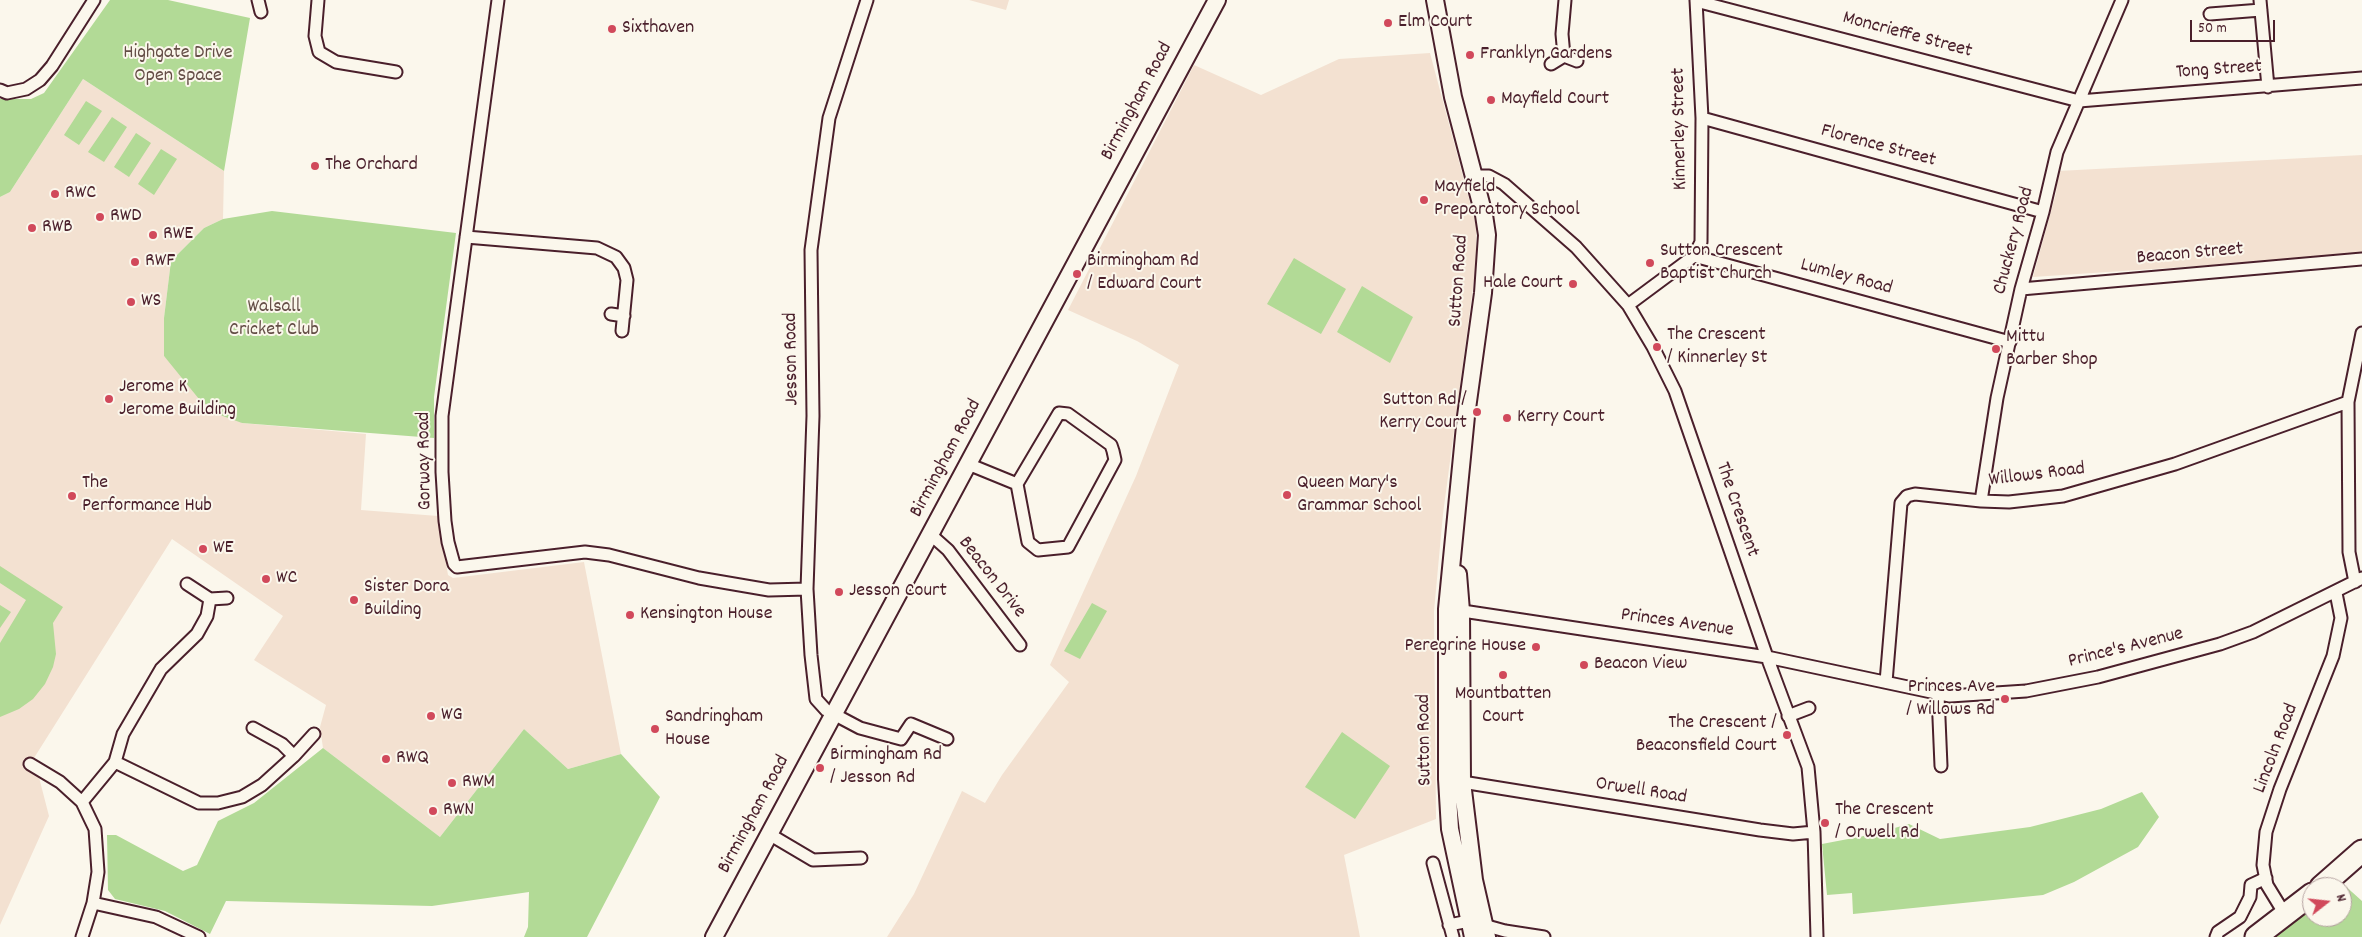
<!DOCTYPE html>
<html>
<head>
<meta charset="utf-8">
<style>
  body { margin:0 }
  #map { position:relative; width:2362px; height:937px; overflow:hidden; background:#fbf7ec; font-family:Dekko,sans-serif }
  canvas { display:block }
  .north { position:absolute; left:2302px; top:877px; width:50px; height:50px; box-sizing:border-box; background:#fbf7ec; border:1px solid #b4a19f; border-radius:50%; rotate:74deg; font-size:14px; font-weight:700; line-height:20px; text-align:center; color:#4a1f2b }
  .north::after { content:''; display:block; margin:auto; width:18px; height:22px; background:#d1495b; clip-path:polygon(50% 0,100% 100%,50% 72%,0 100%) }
  .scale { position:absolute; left:2190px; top:20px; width:85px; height:22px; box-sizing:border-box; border:2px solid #4a1f2b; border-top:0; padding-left:6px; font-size:15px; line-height:18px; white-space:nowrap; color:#4a1f2b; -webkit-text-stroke:4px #fbf7ec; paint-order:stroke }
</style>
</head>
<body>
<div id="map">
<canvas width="2362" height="937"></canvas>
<div class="north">N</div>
<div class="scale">50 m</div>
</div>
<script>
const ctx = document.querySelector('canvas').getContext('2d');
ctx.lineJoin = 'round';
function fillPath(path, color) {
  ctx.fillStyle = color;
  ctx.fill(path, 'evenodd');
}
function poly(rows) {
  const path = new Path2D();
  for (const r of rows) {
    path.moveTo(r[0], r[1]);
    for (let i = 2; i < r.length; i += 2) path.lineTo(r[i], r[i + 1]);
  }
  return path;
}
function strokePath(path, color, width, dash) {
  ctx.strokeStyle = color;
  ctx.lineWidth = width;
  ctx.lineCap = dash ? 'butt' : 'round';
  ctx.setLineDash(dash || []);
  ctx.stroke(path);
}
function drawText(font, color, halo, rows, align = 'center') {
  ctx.font = font + ' Dekko,sans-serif';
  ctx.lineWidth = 4;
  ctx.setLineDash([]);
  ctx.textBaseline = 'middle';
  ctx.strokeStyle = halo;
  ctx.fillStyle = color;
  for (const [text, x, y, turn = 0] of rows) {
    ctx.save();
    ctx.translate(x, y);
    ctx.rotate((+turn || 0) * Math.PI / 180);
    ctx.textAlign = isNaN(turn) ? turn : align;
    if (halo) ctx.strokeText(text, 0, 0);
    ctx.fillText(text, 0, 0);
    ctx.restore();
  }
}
fillPath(poly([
  [969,0,1009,0,1006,10],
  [1430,53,1476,225,1476,265,1443,514,1434,611,1436,819,1344,855,1360,937,887,937,914,894,962,791,985,803,1002,775,1069,682,1050,665,1136,476,1179,365,1137,341,1068,310,1194,65,1261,95,1339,59],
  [83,79,224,171,223,219,204,228,171,261,164,318,164,356,242,423,366,434,361,510,438,516,448,575,453,578,584,562,621,754,568,769,524,729,440,837,323,748,320,727,326,705,254,660,283,616,172,539,34,758,49,816,0,925,0,197,10,192],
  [2362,155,2362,255,2033,277,2056,193,2058,171]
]), '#f3e1d1');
fillPath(poly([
  [110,0,168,0,250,18,224,171,83,79,10,192,0,197,0,99,31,99,44,93],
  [86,101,102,111,79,145,64,135],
  [112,117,127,127,104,162,88,152],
  [136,133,151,143,129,177,114,167],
  [161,149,177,159,154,195,138,184],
  [272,211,456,233,434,397,434,438,242,423,220,415,199,399,164,356,164,318,171,261,204,228,223,219],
  [1294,258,1346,289,1321,334,1267,304],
  [1362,286,1413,317,1390,363,1337,332],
  [0,566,63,607,53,623,56,654,53,667,45,684,33,699,19,709,0,717,0,643,26,600,0,583],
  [1092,603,1107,611,1080,659,1064,651],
  [0,605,11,612,0,628],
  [524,729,568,769,621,754,660,797,587,937,524,937,528,927,529,892,432,906,226,901,210,934,165,911,115,899,108,890,107,835,116,835,183,871,197,865,218,821,254,803,323,748,440,837],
  [1342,732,1390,766,1355,819,1305,787],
  [2142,792,2159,817,2138,847,2074,882,2043,895,1853,914,1852,893,1827,895,1822,844,1869,835,1909,824,1940,839,2030,827,2101,809],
  [2342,883,2362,901,2362,937,2270,937,2312,906,2312,917,2342,917,2342,887,2337,887]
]), '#b2da96');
const street = poly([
  [258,0,261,12],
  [318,0,315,36,319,52,336,62,396,72],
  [498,0,442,416,442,472,445,521,448,542,454,564,457,567,585,552,609,555,699,578,769,590,807,589],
  [867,0,829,118,811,250,813,416,807,589,811,655,816,699,826,710,860,728,901,739,911,724,947,739],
  [2260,0,2268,87],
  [1696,1,2079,101,2362,78],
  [2210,14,2261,10],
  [1564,56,1562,34,1565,0],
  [1551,64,1564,56,1577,61],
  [0,90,7,93,26,89,40,80,52,66,94,0],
  [1702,118,2043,212],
  [1474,176,1489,176,1504,184,1576,247,1628,305,1653,347,1675,391,1767,657,1808,767,1814,832,1817,937],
  [466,237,597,248,616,257,624,268,627,280,622,331],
  [1694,256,2010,342],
  [2021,289,2362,259],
  [1628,305,1694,256,1701,242,1702,118,1696,0],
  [611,314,624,316],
  [968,464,1017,484,1059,413,1068,414,1111,445,1113,451,1115,460,1068,547,1038,550,1028,542,1017,484],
  [1981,501,1997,398,2021,289,2043,212,2057,152,2122,0],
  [930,534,948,550,1020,645],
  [2355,582,2349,552,2348,402,2362,333],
  [187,584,210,599,227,598],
  [1456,610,1767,657,1950,696,2026,691,2098,677,2220,644,2253,632,2362,578],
  [1886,682,1901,503,1907,496,1915,494,1981,501,2009,502,2063,496,2175,464,2348,402],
  [1938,695,1941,766],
  [1788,716,1809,708],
  [253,728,282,744,294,756],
  [115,762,199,803,218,803,242,797,262,785,294,756,314,734],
  [30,764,60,782,82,802,95,829,98,872,93,903,82,937],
  [1456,781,1760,830,1793,834,1814,832],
  [82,802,115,762,123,734,161,669,197,634,207,616,210,599],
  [769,834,813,860,861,858],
  [1433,863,1453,937],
  [93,903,156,917,199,937],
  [2286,916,2267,885,2263,865,2266,832,2280,789,2333,656,2341,618,2336,593],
  [1449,925,1469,921,1505,931,1544,937],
  [2216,937,2218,932,2240,917,2250,897,2251,885,2266,878]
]);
const secondary = poly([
  [1435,0,1453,97,1484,215,1487,235,1483,293,1466,416,1447,609,1447,779,1450,829,1473,937],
  [1458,574,1461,611,1462,782,1474,880,1487,937],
  [714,937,1217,0]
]);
const highway = poly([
  [2321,887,2362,851],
  [2256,937,2312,894]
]);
strokePath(street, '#4a1f2b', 15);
strokePath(secondary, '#4a1f2b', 20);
strokePath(highway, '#4a1f2b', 25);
strokePath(street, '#fbf7ec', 11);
strokePath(secondary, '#fbf7ec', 16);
strokePath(highway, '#fbf7ec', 21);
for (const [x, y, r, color] of [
  [1388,23,5,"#d1495b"],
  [612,29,5,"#d1495b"],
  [1470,55,5,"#d1495b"],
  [1491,100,5,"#d1495b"],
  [315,166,5,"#d1495b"],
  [55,194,5,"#d1495b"],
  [1424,200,5,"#d1495b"],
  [100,217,5,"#d1495b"],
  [32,228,5,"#d1495b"],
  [153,235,5,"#d1495b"],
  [135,262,5,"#d1495b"],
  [1650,263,5,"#d1495b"],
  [1077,274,5,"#d1495b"],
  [1573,284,5,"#d1495b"],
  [131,302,5,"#d1495b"],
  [1657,347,5,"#d1495b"],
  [1996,349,5,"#d1495b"],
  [109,399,5,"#d1495b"],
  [1477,412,5,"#d1495b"],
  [1507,418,5,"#d1495b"],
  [1287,495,5,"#d1495b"],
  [72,496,5,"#d1495b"],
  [203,549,5,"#d1495b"],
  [266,579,5,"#d1495b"],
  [839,592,5,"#d1495b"],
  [354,600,5,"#d1495b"],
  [630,615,5,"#d1495b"],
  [1536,647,5,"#d1495b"],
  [1584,665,5,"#d1495b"],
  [1503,675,5,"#d1495b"],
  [2005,699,5,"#d1495b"],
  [431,716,5,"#d1495b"],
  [655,729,5,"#d1495b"],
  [1787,735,5,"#d1495b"],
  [386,759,5,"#d1495b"],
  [820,768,5,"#d1495b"],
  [452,783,5,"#d1495b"],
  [433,811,5,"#d1495b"],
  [1825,823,5,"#d1495b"]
]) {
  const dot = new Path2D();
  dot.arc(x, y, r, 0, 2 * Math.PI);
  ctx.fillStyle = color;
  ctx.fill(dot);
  strokePath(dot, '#fbf7ec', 2);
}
drawText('20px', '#4a1f2b', '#fbf7ec', [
  ["Elm Court",1398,23],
  ["Sixthaven",622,29],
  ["Franklyn Gardens",1480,55],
  ["Mayfield Court",1501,100],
  ["The Orchard",325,166],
  ["Mayfield",1434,188],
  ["Preparatory School",1434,211],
  ["RWC",65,194],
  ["RWD",110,217],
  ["RWB",42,228],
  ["RWE",163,235],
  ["Sutton Crescent",1660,252],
  ["Baptist Church",1660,275],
  ["RWF",145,262],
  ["Birmingham Rd",1087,262],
  ["/ Edward Court",1087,285],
  ["Hale Court",1563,284,"right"],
  ["WS",141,302],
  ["The Crescent",1667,336],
  ["/ Kinnerley St",1667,359],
  ["Mittu",2006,338],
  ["Barber Shop",2006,361],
  ["Jerome K",119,388],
  ["Jerome Building",119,411],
  ["Sutton Rd /",1467,401,"right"],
  ["Kerry Court",1467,424,"right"],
  ["Kerry Court",1517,418],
  ["The",82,484],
  ["Performance Hub",82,507],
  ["Queen Mary's",1297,484],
  ["Grammar School",1297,507],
  ["WE",213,549],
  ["WC",276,579],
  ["Sister Dora",364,588],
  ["Building",364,611],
  ["Jesson Court",849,592],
  ["Kensington House",640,615],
  ["Peregrine House",1526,647,"right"],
  ["Beacon View",1594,665],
  ["Princes Ave",1995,688,"right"],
  ["/ Willows Rd",1995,711,"right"],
  ["Mountbatten",1503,695,"center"],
  ["Court",1503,718,"center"],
  ["WG",441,716],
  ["Sandringham",665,718],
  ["House",665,741],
  ["The Crescent /",1777,724,"right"],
  ["Beaconsfield Court",1777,747,"right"],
  ["Birmingham Rd",830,756],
  ["/ Jesson Rd",830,779],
  ["RWQ",396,759],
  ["RWM",462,783],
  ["RWN",443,811],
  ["The Crescent",1835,811],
  ["/ Orwell Rd",1835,834]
], 'left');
drawText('20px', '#4a1f2b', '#fbf7ec', [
  ["Moncrieffe Street",1907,36,15],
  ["Tong Street",2219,71,-4],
  ["Birmingham Road",1138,102,-62],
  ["Kinnerley Street",1681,129,-91],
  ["Florence Street",1878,147,15],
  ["Chuckery Road",2015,241,-75],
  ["Beacon Street",2190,255,-5],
  ["Lumley Road",1846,278,15],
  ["Sutton Road",1460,281,-86],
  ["Jesson Road",793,359,-91],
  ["Birmingham Road",947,459,-62],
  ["Gorway Road",426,461,-91],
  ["Willows Road",2037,476,-7],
  ["The Crescent",1736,510,71],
  ["Beacon Drive",991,578,52],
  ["Princes Avenue",1677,624,8],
  ["Prince's Avenue",2126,649,-14],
  ["Sutton Road",1426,740,-91],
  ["Lincoln Road",2277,749,-69],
  ["Orwell Road",1641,792,9],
  ["Birmingham Road",755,815,-62]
]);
drawText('20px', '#644e46', '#fbf7ec', [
  ["Highgate Drive",178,54],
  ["Open Space",178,77],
  ["Walsall",274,308],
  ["Cricket Club",274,331]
]);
</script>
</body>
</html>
